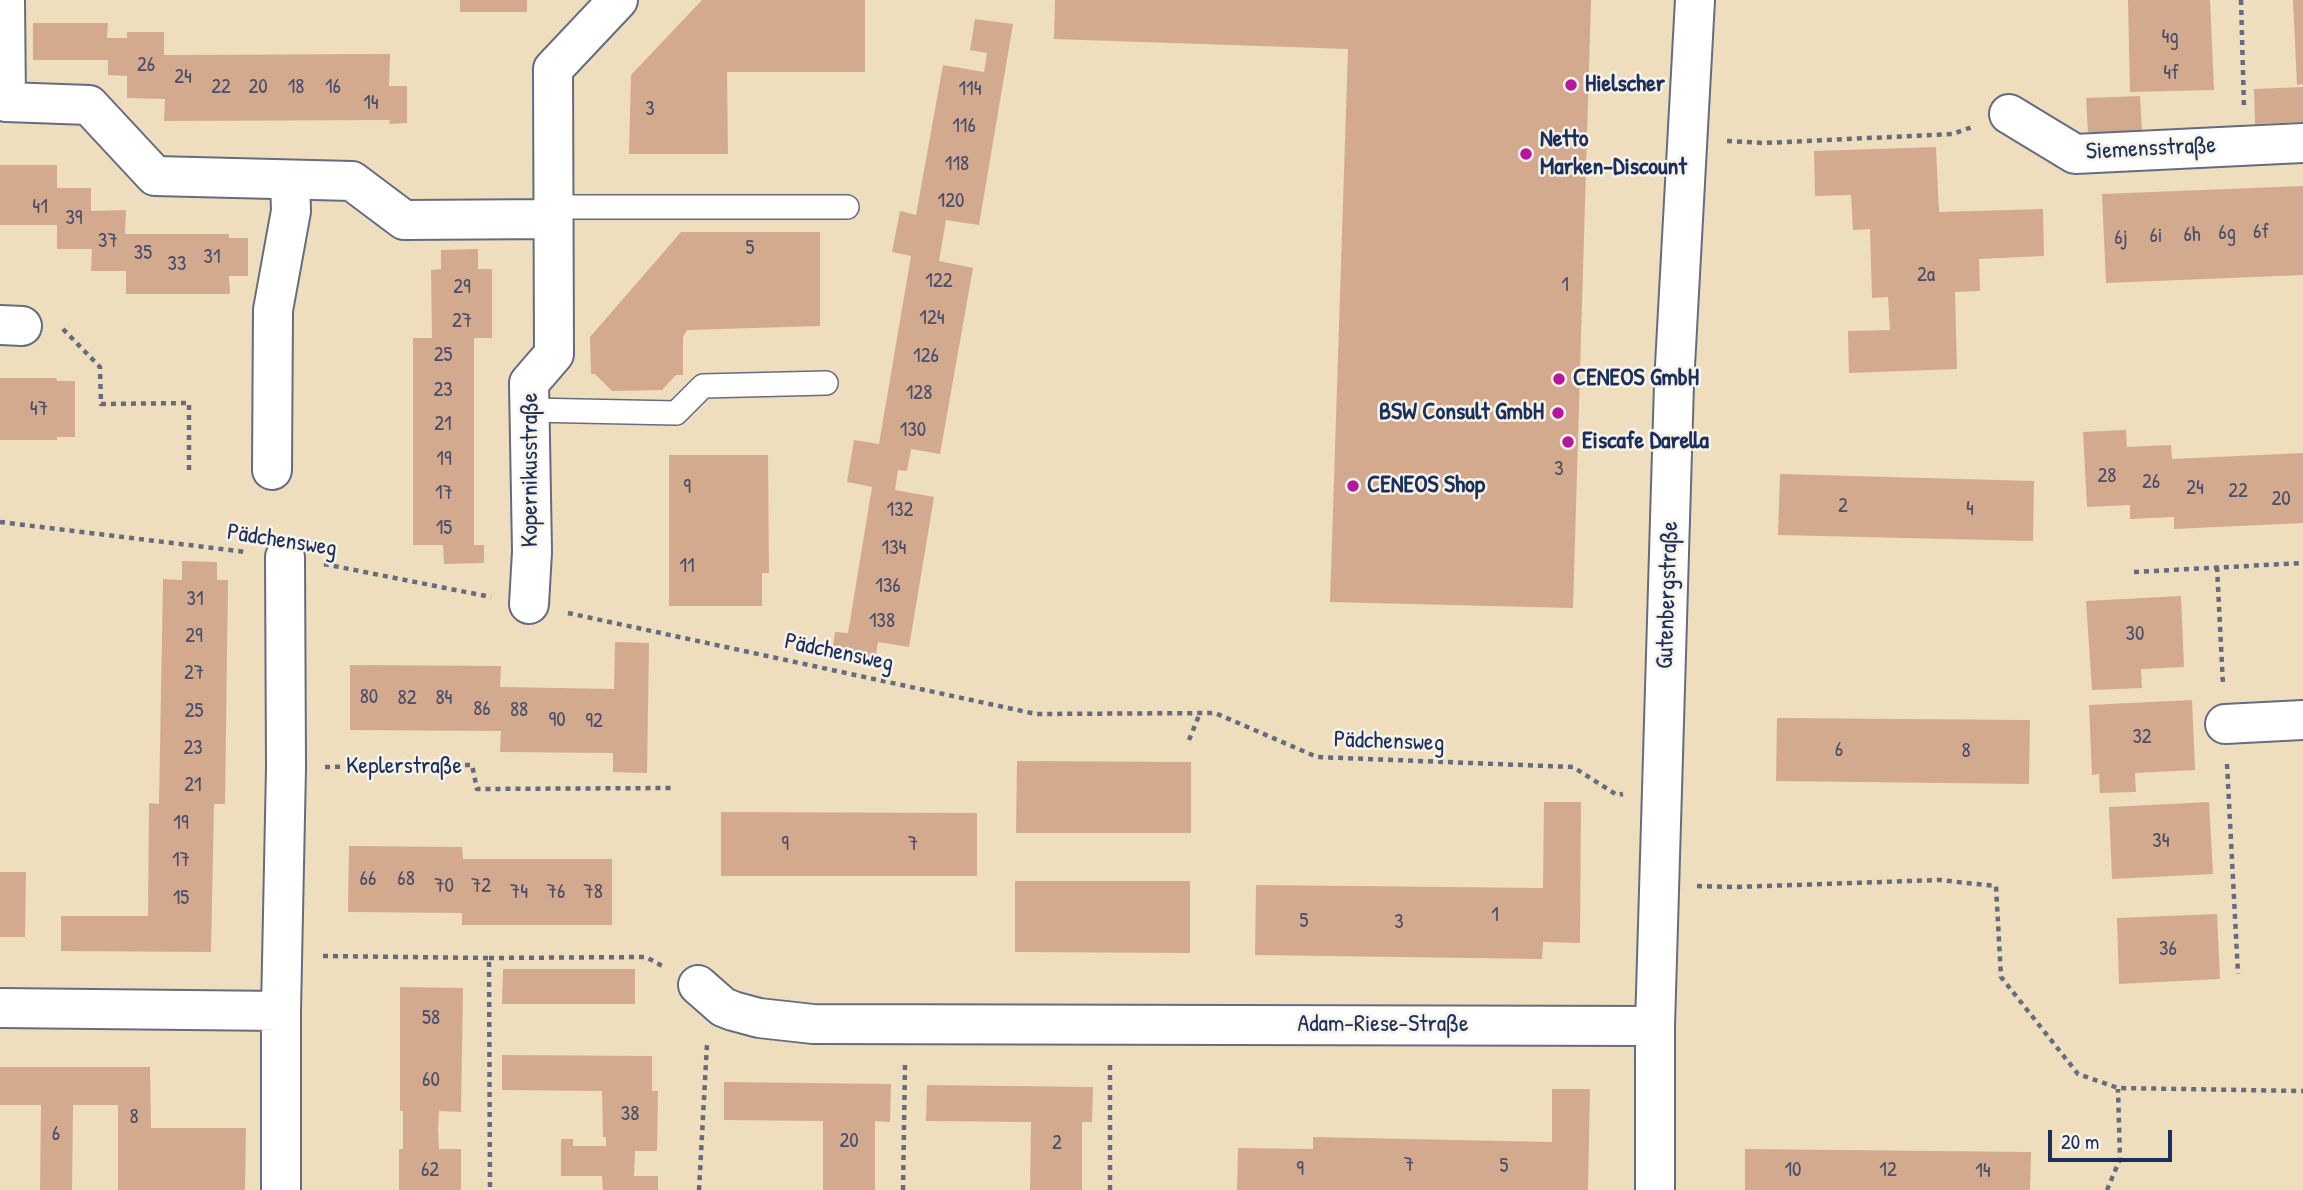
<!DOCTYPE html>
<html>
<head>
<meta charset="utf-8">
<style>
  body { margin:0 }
  #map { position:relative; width:2303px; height:1190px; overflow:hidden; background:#efdebe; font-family:"Patrick Hand",sans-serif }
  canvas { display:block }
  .scale { position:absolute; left:2048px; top:1130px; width:124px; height:32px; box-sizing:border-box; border:4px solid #1b2f5e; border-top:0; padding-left:9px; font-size:21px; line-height:24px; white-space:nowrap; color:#1b2f5e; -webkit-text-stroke:5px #f7f3e8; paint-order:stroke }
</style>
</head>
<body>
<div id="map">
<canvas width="2303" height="1190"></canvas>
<div class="scale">20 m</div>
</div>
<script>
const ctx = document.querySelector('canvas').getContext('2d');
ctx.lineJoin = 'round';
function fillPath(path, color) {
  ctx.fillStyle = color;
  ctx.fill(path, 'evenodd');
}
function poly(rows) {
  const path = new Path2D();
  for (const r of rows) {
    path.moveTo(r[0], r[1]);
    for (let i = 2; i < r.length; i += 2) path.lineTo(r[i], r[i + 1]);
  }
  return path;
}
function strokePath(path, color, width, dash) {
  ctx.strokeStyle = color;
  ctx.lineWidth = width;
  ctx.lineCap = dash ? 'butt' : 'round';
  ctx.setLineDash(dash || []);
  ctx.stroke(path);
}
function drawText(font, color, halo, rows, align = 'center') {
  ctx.font = font + ' "Patrick Hand",sans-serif';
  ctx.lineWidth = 5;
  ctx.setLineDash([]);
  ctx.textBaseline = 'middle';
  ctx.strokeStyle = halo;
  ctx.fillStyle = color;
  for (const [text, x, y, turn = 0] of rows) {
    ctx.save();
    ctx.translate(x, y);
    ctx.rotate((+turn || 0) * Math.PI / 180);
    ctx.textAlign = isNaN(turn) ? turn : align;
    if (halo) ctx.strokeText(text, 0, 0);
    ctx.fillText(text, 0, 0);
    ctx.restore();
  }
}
fillPath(poly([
  [460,0,527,0,527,12,460,12],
  [702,0,865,0,865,72,727,72,728,154,629,154,631,75],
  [1055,0,1591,0,1573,608,1330,602,1348,49,1054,39],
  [2128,0,2210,0,2214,90,2130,92],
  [2293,0,2303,0,2303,84,2297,85],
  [975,19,1013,24,979,225,946,220,939,261,973,268,940,454,911,449,907,471,898,470,895,490,934,497,909,647,878,642,875,660,832,653,835,632,848,633,872,487,847,482,854,440,879,444,911,256,892,252,900,211,916,215,943,65,984,72,987,53,970,50],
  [33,23,108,23,107,38,127,38,127,32,164,32,164,55,390,54,389,86,407,86,407,123,389,124,390,120,164,121,165,99,127,98,127,76,108,75,108,60,33,60],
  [2303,87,2303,122,2255,124,2254,89],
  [2140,96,2142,131,2088,133,2086,98],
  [1936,147,1939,212,2043,209,2044,256,1979,259,1980,291,1955,292,1957,369,1849,373,1848,331,1890,330,1888,297,1872,298,1870,229,1853,230,1851,195,1815,196,1814,151],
  [0,165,57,165,57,188,91,188,91,211,126,210,125,234,229,234,229,238,248,238,248,276,229,276,230,294,126,294,126,271,91,271,92,249,57,249,57,225,0,225],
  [2303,186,2303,275,2106,283,2102,194],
  [681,232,820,232,820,326,687,330,683,337,683,375,676,375,662,390,612,391,595,374,591,374,590,337],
  [478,249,478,269,492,269,492,338,474,338,474,545,484,545,484,563,444,564,443,545,413,545,413,338,432,338,431,270,441,269,441,250],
  [0,378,56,378,57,381,75,381,75,437,57,437,57,440,0,440],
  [2126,430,2127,447,2171,445,2172,459,2303,453,2303,523,2174,529,2174,517,2130,519,2130,505,2087,507,2083,432],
  [669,455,768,455,769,573,762,573,762,606,669,606],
  [1780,474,2034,481,2033,541,1778,535],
  [182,561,217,562,217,580,228,580,225,804,214,804,211,952,61,951,61,916,148,916,149,803,159,804,163,579,182,580],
  [2181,596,2184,667,2141,669,2142,688,2092,690,2086,601],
  [615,642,649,643,647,773,613,772,613,753,500,752,501,731,350,730,350,665,501,666,500,687,614,689],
  [2192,700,2195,770,2135,773,2136,792,2100,793,2099,774,2092,775,2089,705],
  [1777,718,2030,720,2029,784,1776,781],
  [1017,761,1191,762,1191,833,1016,833],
  [1544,802,1581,802,1580,943,1543,942,1542,959,1255,955,1256,885,1543,888],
  [2209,802,2213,874,2112,879,2109,807],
  [721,812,977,813,977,876,721,876],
  [349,846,462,847,463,859,612,859,612,925,462,925,462,913,348,912],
  [0,872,26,872,25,937,0,937],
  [1015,881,1190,881,1190,953,1015,952],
  [2217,914,2220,979,2119,984,2117,918],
  [503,969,635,969,635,1004,502,1004],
  [400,987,463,988,461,1112,439,1111,438,1130,439,1149,461,1149,461,1190,399,1190,399,1149,403,1149,403,1111,400,1111],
  [502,1055,652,1056,652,1091,658,1091,657,1151,635,1151,634,1176,658,1176,658,1190,603,1190,602,1176,561,1176,561,1139,573,1139,573,1146,606,1146,606,1137,603,1137,602,1091,502,1090],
  [0,1067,150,1067,151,1128,246,1128,245,1190,118,1190,118,1105,73,1105,72,1190,40,1190,41,1105,0,1105],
  [724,1082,891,1084,890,1122,875,1121,875,1190,823,1190,823,1121,724,1120],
  [927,1085,1093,1087,1092,1122,1082,1122,1082,1190,1030,1190,1031,1122,926,1121],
  [1552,1089,1590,1089,1588,1190,1237,1190,1238,1148,1313,1149,1313,1137,1552,1142],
  [1745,1149,2031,1152,2030,1190,1745,1190]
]), '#d3aa8e');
const service = poly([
  [553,207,847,207],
  [530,410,676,413,703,386,826,383]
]);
const minor = poly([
  [5,0,6,102,89,105,155,176,352,181,404,220,553,219],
  [2009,114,2075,154,2303,143],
  [0,325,22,326],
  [272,470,273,310,291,211,290,180],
  [529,604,532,552,529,383,554,354,553,69,618,0],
  [2225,724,2303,720],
  [698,985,723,1007,733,1011,759,1018,813,1024,1655,1026],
  [0,1008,281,1011],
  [281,1190,281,1011,286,768,285,557],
  [1655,1190,1655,1026,1674,384,1695,0]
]);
strokePath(service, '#656c80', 26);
strokePath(minor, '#656c80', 42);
strokePath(poly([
  [2241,0,2244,108],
  [1727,141,1764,143,1953,134,1972,127],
  [63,329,100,367,101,404,189,403,189,470],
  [0,522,246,552],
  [324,564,491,597],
  [2217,567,2223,685],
  [2134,572,2303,563],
  [568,613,1036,714,1215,713,1317,757,1573,767,1617,795,1623,794],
  [1189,740,1200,713],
  [2227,764,2238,974],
  [325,767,472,765,477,789,671,788],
  [1697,886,1736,887,1939,880,1996,886,2001,977,2078,1074,2118,1088,2303,1091],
  [323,956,489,958,490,1190],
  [489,958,646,957,664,967],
  [699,1190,707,1044],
  [903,1190,905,1065],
  [1110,1190,1110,1065],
  [2107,1190,2120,1159,2118,1089]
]), '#656c80', 4.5, [5, 5]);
strokePath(service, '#fff', 23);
strokePath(minor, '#fff', 38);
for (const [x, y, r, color] of [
  [1571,85,7,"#b5179e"],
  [1526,154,7,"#b5179e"],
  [1559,379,7,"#b5179e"],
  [1558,413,7,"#b5179e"],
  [1568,442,7,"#b5179e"],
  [1353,486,7,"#b5179e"]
]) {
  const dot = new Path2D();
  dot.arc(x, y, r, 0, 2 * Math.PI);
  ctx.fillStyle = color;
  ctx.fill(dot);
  strokePath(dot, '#f7f3e8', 2.5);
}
drawText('21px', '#494e6a', null, [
  ["4g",2170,37],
  ["26",146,65],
  ["4f",2171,73],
  ["24",183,77],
  ["22",221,87],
  ["20",258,87],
  ["18",296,87],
  ["16",333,87],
  ["114",970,89],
  ["14",371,103],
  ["3",650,109],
  ["116",964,126],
  ["118",957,164],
  ["120",951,201],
  ["41",40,207],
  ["39",74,218],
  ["6f",2261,232],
  ["6g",2227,233],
  ["6h",2192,235],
  ["6i",2156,236],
  ["6j",2121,238],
  ["37",108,241],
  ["5",750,248],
  ["35",143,253],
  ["31",212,257],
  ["33",177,264],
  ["2a",1926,275],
  ["122",939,281],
  ["1",1565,285],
  ["29",462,287],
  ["124",932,318],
  ["27",462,321],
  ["25",443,355],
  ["126",926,356],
  ["23",443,390],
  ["128",919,393],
  ["47",39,409],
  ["21",443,424],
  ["130",913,430],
  ["19",444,459],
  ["3",1559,469],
  ["28",2107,476],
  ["26",2151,482],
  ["9",687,487],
  ["24",2195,488],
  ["22",2238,491],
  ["17",444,493],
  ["20",2281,499],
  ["2",1843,506],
  ["4",1970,509],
  ["132",900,510],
  ["15",444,528],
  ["134",894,548],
  ["11",687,566],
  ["136",888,586],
  ["31",195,599],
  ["138",882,621],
  ["30",2135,634],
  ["29",194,636],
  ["27",194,673],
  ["80",369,697],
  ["82",407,698],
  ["84",444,698],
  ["86",482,709],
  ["88",519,710],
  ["25",194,711],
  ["90",557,720],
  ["92",594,721],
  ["32",2142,737],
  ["23",193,748],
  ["6",1839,750],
  ["8",1966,751],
  ["21",193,785],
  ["19",181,823],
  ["34",2161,841],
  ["9",785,844],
  ["7",913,844],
  ["17",181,860],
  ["66",368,879],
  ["68",406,879],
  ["70",444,886],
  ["72",481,886],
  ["74",519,892],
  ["76",556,892],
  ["78",593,892],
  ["15",181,898],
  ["1",1495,915],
  ["5",1304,921],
  ["3",1399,922],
  ["36",2168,949],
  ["58",431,1018],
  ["60",431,1080],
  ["38",630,1114],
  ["8",134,1117],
  ["6",56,1134],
  ["20",849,1141],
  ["2",1057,1143],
  ["7",1409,1165],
  ["5",1504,1166],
  ["9",1300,1169],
  ["62",430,1170],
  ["10",1793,1170],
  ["12",1888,1170],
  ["14",1983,1171]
]);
drawText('bold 24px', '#1b2f5e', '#f7f3e8', [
  ["Hielscher",1585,85],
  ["Netto",1540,140],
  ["Marken-Discount",1540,168],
  ["CENEOS GmbH",1573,379],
  ["BSW Consult GmbH",1544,413,"right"],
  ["Eiscafe Darella",1582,442],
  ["CENEOS Shop",1367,486]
], 'left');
drawText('24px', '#1b2f5e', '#f7f3e8', [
  ["Siemensstraße",2151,149,-3],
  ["Kopernikusstraße",531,470,-90],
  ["Pädchensweg",282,541,9],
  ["Gutenbergstraße",1668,595,-88],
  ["Pädchensweg",839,653,12],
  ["Pädchensweg",1389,742,2],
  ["Keplerstraße",404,767],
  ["Adam-Riese-Straße",1383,1025]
]);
</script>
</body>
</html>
